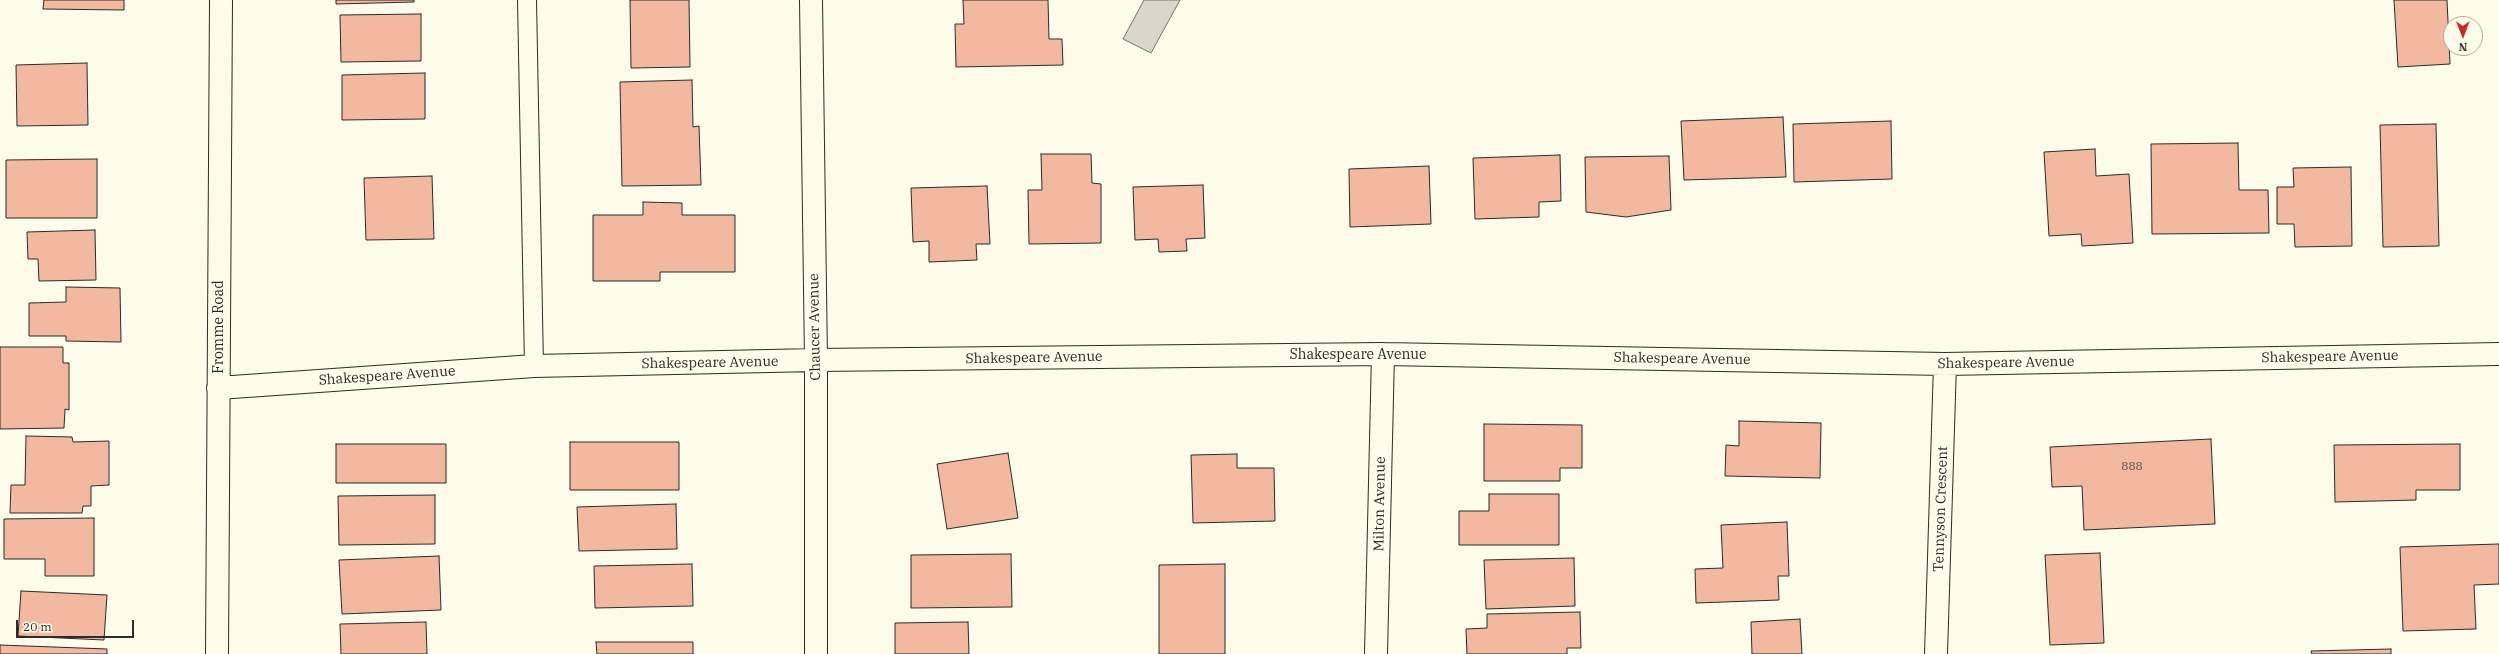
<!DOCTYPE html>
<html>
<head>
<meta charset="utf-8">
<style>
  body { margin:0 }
  #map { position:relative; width:2499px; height:654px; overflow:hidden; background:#fdfbea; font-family:"IBM Plex Serif",serif }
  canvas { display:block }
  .north { position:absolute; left:2443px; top:16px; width:40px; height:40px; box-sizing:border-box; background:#fdfbea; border:1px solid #a9a89e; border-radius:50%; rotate:179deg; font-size:11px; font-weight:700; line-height:16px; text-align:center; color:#2b2b2b }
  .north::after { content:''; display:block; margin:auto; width:14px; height:18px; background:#c62828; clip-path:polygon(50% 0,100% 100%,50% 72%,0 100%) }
  .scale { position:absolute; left:16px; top:620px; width:118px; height:18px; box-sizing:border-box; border:2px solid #2b2b2b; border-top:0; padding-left:5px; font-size:12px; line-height:14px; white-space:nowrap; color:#2b2b2b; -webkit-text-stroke:3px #fdfbea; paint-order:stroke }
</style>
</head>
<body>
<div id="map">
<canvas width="2499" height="654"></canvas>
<div class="north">N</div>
<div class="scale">20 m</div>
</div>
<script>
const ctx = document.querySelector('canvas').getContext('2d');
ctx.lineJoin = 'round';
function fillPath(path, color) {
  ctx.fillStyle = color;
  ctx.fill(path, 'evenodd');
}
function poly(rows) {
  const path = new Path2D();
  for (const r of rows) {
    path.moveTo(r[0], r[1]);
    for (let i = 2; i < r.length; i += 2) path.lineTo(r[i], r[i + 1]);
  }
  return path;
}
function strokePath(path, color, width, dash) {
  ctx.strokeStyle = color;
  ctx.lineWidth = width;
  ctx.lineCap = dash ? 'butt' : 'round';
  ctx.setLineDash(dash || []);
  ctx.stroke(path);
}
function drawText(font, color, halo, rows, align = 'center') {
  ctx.font = font + ' "IBM Plex Serif",serif';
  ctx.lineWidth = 3;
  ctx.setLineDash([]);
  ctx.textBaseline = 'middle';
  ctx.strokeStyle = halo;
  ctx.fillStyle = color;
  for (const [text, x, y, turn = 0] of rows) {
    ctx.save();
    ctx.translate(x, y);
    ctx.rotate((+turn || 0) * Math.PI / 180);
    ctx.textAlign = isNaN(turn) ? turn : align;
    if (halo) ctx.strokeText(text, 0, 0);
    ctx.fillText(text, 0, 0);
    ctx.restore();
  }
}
const water = poly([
  [1144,0,1180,0,1151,53,1123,39,1144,0]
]);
fillPath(water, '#d8d7c9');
strokePath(water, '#74746e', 1);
const building = poly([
  [44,0,124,0,124,10,43,9,44,0],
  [336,0,414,0,414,2,336,4,336,0],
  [630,0,689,0,690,67,631,68,630,0],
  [963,0,1048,0,1049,39,1062,39,1063,65,956,67,955,24,964,24,963,0],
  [2394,0,2447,0,2450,64,2398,67,2394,0],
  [421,14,421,61,341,62,340,15,421,14],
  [87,63,88,125,17,126,16,65,87,63],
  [425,73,425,119,342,120,342,75,425,73],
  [692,80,693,127,699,126,701,185,622,186,620,82,692,80],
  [1783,117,1786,177,1684,180,1681,121,1783,117],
  [1891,121,1892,179,1794,182,1793,124,1891,121],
  [2436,124,2439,246,2383,247,2380,125,2436,124],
  [2238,143,2239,190,2268,190,2269,233,2152,234,2151,144,2238,143],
  [2095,149,2096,176,2129,174,2133,243,2082,246,2081,234,2049,236,2044,152,2095,149],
  [1041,154,1091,154,1092,183,1101,184,1101,243,1029,244,1028,190,1042,190,1041,154],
  [1560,155,1561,201,1539,202,1539,217,1475,219,1473,158,1560,155],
  [1669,156,1671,210,1626,217,1586,212,1585,157,1669,156],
  [97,159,97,218,6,218,6,160,97,159],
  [1429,166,1431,224,1350,227,1349,169,1429,166],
  [2351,167,2352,246,2295,247,2294,224,2277,224,2277,187,2294,187,2293,168,2351,167],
  [432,176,434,239,366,240,364,178,432,176],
  [1203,185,1205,238,1186,239,1187,251,1159,252,1158,239,1135,240,1133,187,1203,185],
  [987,186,990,244,976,244,977,260,929,262,929,241,913,242,911,188,987,186],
  [643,202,682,203,682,215,735,215,735,272,660,272,660,281,593,281,593,215,643,215,643,202],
  [95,230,96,280,39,281,38,259,28,259,27,232,95,230],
  [66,287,120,288,121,342,66,341,66,336,29,336,29,303,66,302,66,287],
  [0,347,63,347,63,363,69,363,69,410,65,409,64,428,0,429,0,347],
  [1739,421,1821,423,1820,478,1725,476,1726,445,1739,446,1739,421],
  [1484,424,1582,425,1582,468,1560,468,1560,481,1484,481,1484,424],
  [26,436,72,437,73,442,109,441,109,485,91,486,91,506,83,506,82,513,10,513,11,485,25,485,26,436],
  [2211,439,2215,524,2084,530,2082,486,2052,487,2050,447,2211,439],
  [570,442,679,442,679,490,570,490,570,442],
  [336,444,446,444,446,483,336,483,336,444],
  [2460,444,2460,490,2416,490,2416,500,2335,502,2334,445,2460,444],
  [1008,453,1018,518,947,529,937,464,1008,453],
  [1237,454,1237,468,1274,468,1275,521,1193,523,1191,455,1237,454],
  [1489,494,1559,494,1559,545,1459,545,1459,511,1489,511,1489,494],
  [435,495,435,544,339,545,338,496,435,495],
  [676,504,677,549,579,551,577,507,676,504],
  [94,518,94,576,45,576,45,559,4,559,4,519,94,518],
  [1787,522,1789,576,1778,576,1779,600,1696,603,1695,569,1723,568,1721,525,1787,522],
  [2499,544,2499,584,2474,585,2476,629,2403,631,2400,547,2499,544],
  [2100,553,2104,643,2050,645,2045,555,2100,553],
  [1011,554,1012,607,911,608,911,555,1011,554],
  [439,556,441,610,342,614,339,560,439,556],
  [1574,558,1575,606,1486,609,1484,560,1574,558],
  [692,564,693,606,595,608,594,566,692,564],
  [1225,564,1225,654,1159,654,1159,565,1225,564],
  [21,591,107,595,104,640,18,636,21,591],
  [1580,612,1581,648,1567,648,1567,654,1467,654,1466,629,1487,628,1487,614,1580,612],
  [1800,619,1802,654,1752,654,1751,622,1800,619],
  [426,622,427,654,341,654,340,624,426,622],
  [968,622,969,654,895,654,895,623,968,622],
  [596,642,693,642,693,654,597,654,596,642],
  [0,645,107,649,107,654,0,654,0,645],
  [2391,649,2391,654,2312,654,2311,651,2391,649]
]);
fillPath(building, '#f2b8a0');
strokePath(building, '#2b2b2b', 1);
const lane = poly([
  [527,0,534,366]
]);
const street = poly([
  [811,0,816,360,816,654],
  [218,388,534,366,816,360,1383,354,1945,364,2499,354],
  [217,654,221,0],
  [1376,654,1383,354],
  [1936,654,1945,364]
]);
strokePath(lane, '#2b2b2b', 20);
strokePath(street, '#2b2b2b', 24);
strokePath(lane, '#fdfbea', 18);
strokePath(street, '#fdfbea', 22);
drawText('12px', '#5d4e48', null, [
  ["888",2132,467]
]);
drawText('14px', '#2b2b2b', '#fdfbea', [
  ["Fromme Road",219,327,-90],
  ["Chaucer Avenue",815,327,-91],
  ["Shakespeare Avenue",1358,355],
  ["Shakespeare Avenue",2330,357,-1],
  ["Shakespeare Avenue",1034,358,-1],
  ["Shakespeare Avenue",1682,359,1],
  ["Shakespeare Avenue",710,363,-1],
  ["Shakespeare Avenue",2006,363,-1],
  ["Shakespeare Avenue",387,376,-4],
  ["Milton Avenue",1380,504,-89],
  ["Tennyson Crescent",1941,509,-88]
]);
</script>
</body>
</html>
